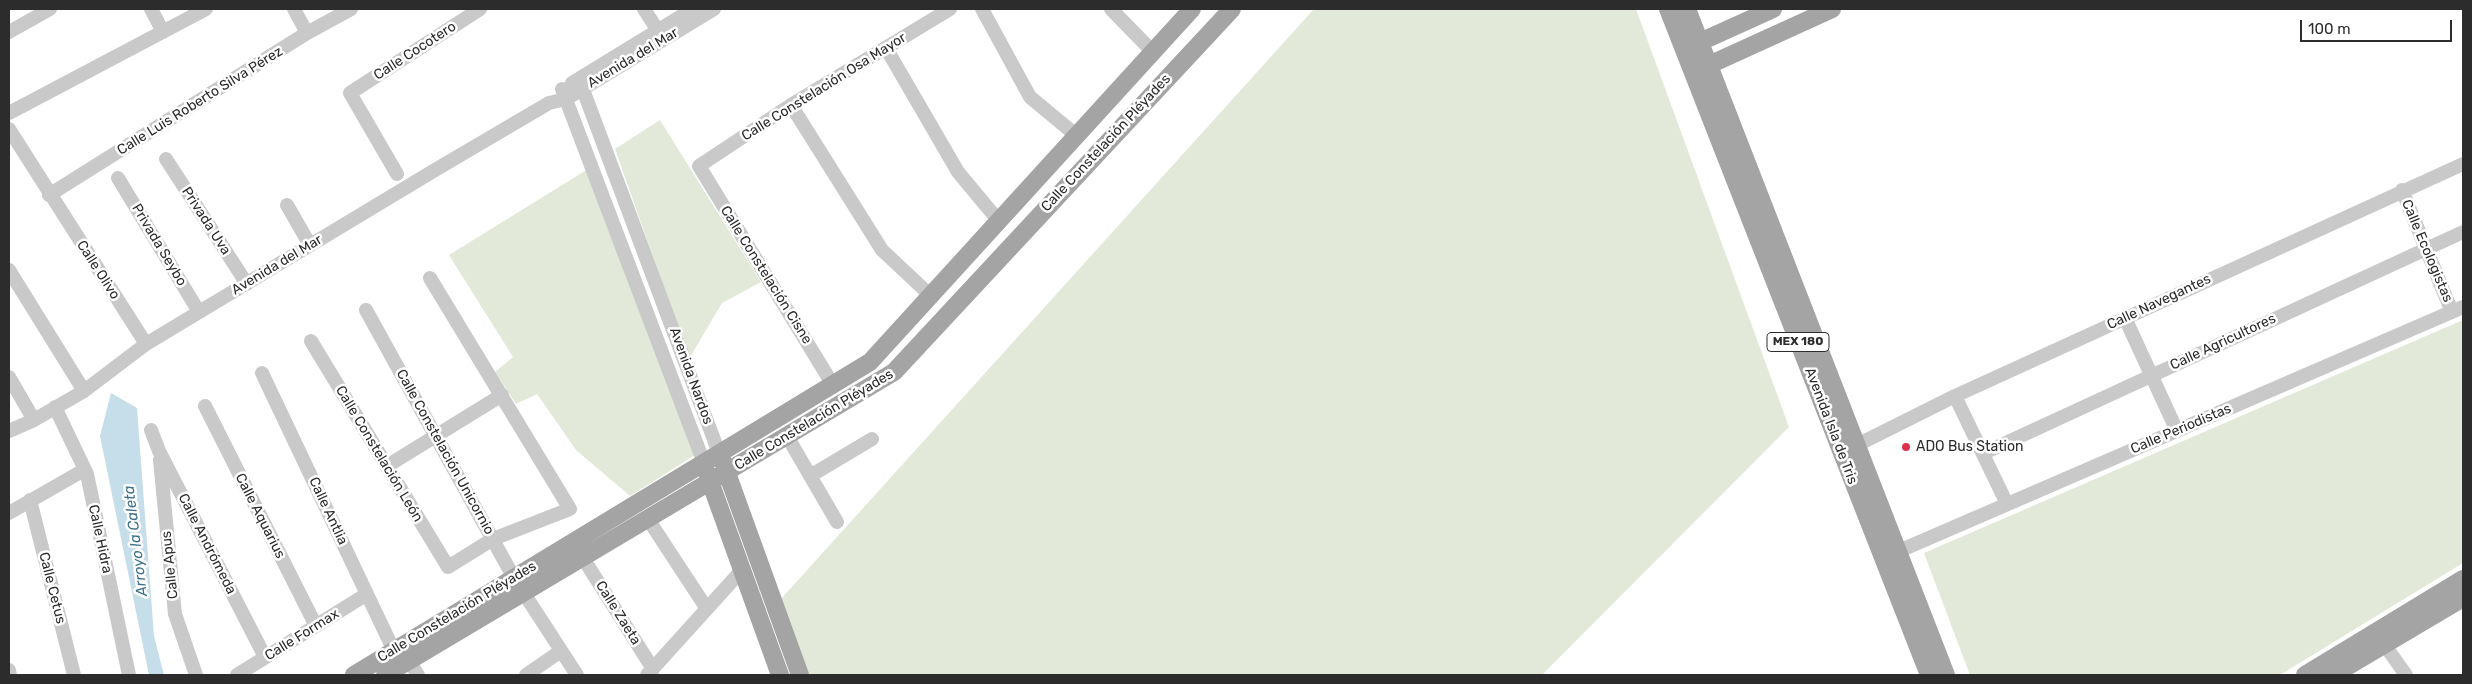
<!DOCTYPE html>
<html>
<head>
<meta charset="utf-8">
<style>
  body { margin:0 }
  #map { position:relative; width:2472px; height:684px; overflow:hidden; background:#fff; font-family:Rubik,sans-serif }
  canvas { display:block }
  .frame { position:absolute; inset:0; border:10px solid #2c2c2c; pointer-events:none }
  .scale { position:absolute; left:2300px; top:20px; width:152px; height:22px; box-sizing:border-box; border:2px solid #2c2c2c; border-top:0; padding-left:6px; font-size:15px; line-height:18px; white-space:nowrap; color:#2c2c2c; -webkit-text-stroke:4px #fff; paint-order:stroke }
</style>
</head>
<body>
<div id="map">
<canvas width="2472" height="684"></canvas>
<div class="frame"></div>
<div class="scale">100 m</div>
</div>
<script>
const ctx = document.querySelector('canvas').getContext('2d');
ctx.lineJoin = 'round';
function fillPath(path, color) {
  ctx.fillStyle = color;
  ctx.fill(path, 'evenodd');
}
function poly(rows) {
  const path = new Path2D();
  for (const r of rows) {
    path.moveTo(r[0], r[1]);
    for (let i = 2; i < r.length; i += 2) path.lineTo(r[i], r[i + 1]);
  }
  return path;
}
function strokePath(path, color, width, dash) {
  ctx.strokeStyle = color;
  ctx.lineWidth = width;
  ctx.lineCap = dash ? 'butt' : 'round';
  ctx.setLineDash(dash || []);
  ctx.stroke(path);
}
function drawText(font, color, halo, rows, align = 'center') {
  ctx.font = font + ' Rubik,sans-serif';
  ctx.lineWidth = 5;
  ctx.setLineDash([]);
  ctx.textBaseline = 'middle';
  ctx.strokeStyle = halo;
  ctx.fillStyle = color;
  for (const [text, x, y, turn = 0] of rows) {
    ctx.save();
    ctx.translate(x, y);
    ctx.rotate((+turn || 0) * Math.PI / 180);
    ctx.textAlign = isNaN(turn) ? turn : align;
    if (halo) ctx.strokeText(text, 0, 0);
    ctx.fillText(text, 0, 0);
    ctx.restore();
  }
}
fillPath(poly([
  [1314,9,1636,9,1789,427,1542,675,807,675,780,600],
  [660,120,761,282,722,303,689,359,615,149],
  [588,169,695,455,630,496,576,450,537,394,516,404,495,372,513,357,449,255],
  [2463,320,2463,563,2280,675,1970,675,1924,553]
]), '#e3e9d9');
fillPath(poly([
  [111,393,137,408,154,636,164,675,149,675,100,436]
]), '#c6dee9');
strokePath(poly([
  [151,9,163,32],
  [294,9,307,33],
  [644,9,662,37],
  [982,9,1030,97,1077,136],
  [1111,9,1152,51],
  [9,32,50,9],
  [886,48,958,172,998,220],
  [579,79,719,453],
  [572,83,693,9],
  [562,89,704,463],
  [791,105,882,250,931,296],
  [9,113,206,9],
  [9,129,146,344],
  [166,159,247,284],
  [397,174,350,93,480,9],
  [118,178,199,312],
  [2402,190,2452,312],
  [49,195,307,33,351,9],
  [287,205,310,245],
  [9,270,84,391],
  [366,310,514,578,577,675],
  [2125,318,2177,431],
  [311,341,448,567,493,539,570,509,430,278],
  [262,373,394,651],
  [9,377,34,420],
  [833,385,699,166,791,105,950,9],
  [1955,396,2007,504],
  [205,406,316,626],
  [55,407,87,474,129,675],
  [151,430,159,451,265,657],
  [9,431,34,420,84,391,146,344,435,170,549,103,566,99,714,9],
  [787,436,837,522],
  [1857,445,1955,396,2463,164],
  [1984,453,2463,232],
  [160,460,175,614,196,675],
  [387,466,502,395],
  [810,476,872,439],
  [30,500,74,675],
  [9,513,84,470],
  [648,519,707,609],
  [1899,551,2463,307],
  [583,558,653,669],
  [2379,637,2406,675],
  [409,661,418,675],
  [9,670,10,675],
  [237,675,367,594],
  [526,675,561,651],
  [647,675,742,570]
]), '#c9c9c9', 14);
strokePath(poly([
  [1668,9,1929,675],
  [1687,9,1946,675],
  [1700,42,1773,9],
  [1709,65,1832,9],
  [723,462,800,675],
  [707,473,780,675],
  [354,675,870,362,1192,9],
  [385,675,894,372,1232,9],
  [2305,675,2463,579],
  [2333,675,2463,598]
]), '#a4a4a4', 18);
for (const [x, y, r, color] of [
  [1906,447,5,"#de324a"]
]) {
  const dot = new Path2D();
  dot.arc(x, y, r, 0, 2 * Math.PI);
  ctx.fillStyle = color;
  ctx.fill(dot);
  strokePath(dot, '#fff', 2);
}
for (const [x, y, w] of [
  [1798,342,62]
]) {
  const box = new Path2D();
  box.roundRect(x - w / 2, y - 9.5, w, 19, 4);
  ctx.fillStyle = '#fff';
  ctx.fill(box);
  strokePath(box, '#2c2c2c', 1);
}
drawText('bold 12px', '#2c2c2c', null, [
  ["MEX 180",1798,342]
]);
drawText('14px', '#2c2c2c', '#fff', [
  ["Calle Cocotero",415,51,-33],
  ["Avenida del Mar",633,58,-31],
  ["Calle Constelación Osa Mayor",824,87,-32],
  ["Calle Luis Roberto Silva Pérez",200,101,-32],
  ["Calle Constelación Pléyades",1106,143,-47],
  ["Privada Uva",206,221,57],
  ["Privada Seybo",159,245,59],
  ["Calle Ecologistas",2427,251,67],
  ["Avenida del Mar",277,265,-31],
  ["Calle Olivo",98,270,57],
  ["Calle Constelación Cisne",766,275,58],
  ["Calle Navegantes",2159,302,-25],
  ["Calle Agricultores",2223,342,-25],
  ["Avenida Nardos",691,376,70],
  ["Calle Constelación Pléyades",814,420,-31],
  ["Avenida Isla de Tris",1831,426,69],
  ["Calle Periodistas",2181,429,-23],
  ["Calle Constelación Unicornio",445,452,61],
  ["Calle Constelación León",379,454,59],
  ["Calle Antlia",328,511,65],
  ["Calle Aquarius",260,516,63],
  ["Calle Hidra",100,539,78],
  ["Calle Andrómeda",207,544,63],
  ["Calle Apus",170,565,-96],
  ["Calle Cetus",52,588,76],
  ["Calle Constelación Pléyades",457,612,-31],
  ["Calle Zaeta",618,613,58],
  ["Calle Formax",302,635,-32]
]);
drawText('14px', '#2c2c2c', '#fff', [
  ["ADO Bus Station",1916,447]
], 'left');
drawText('italic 15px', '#3d718a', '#fff', [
  ["Arroyo la Caleta",136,541,-97]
]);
</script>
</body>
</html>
